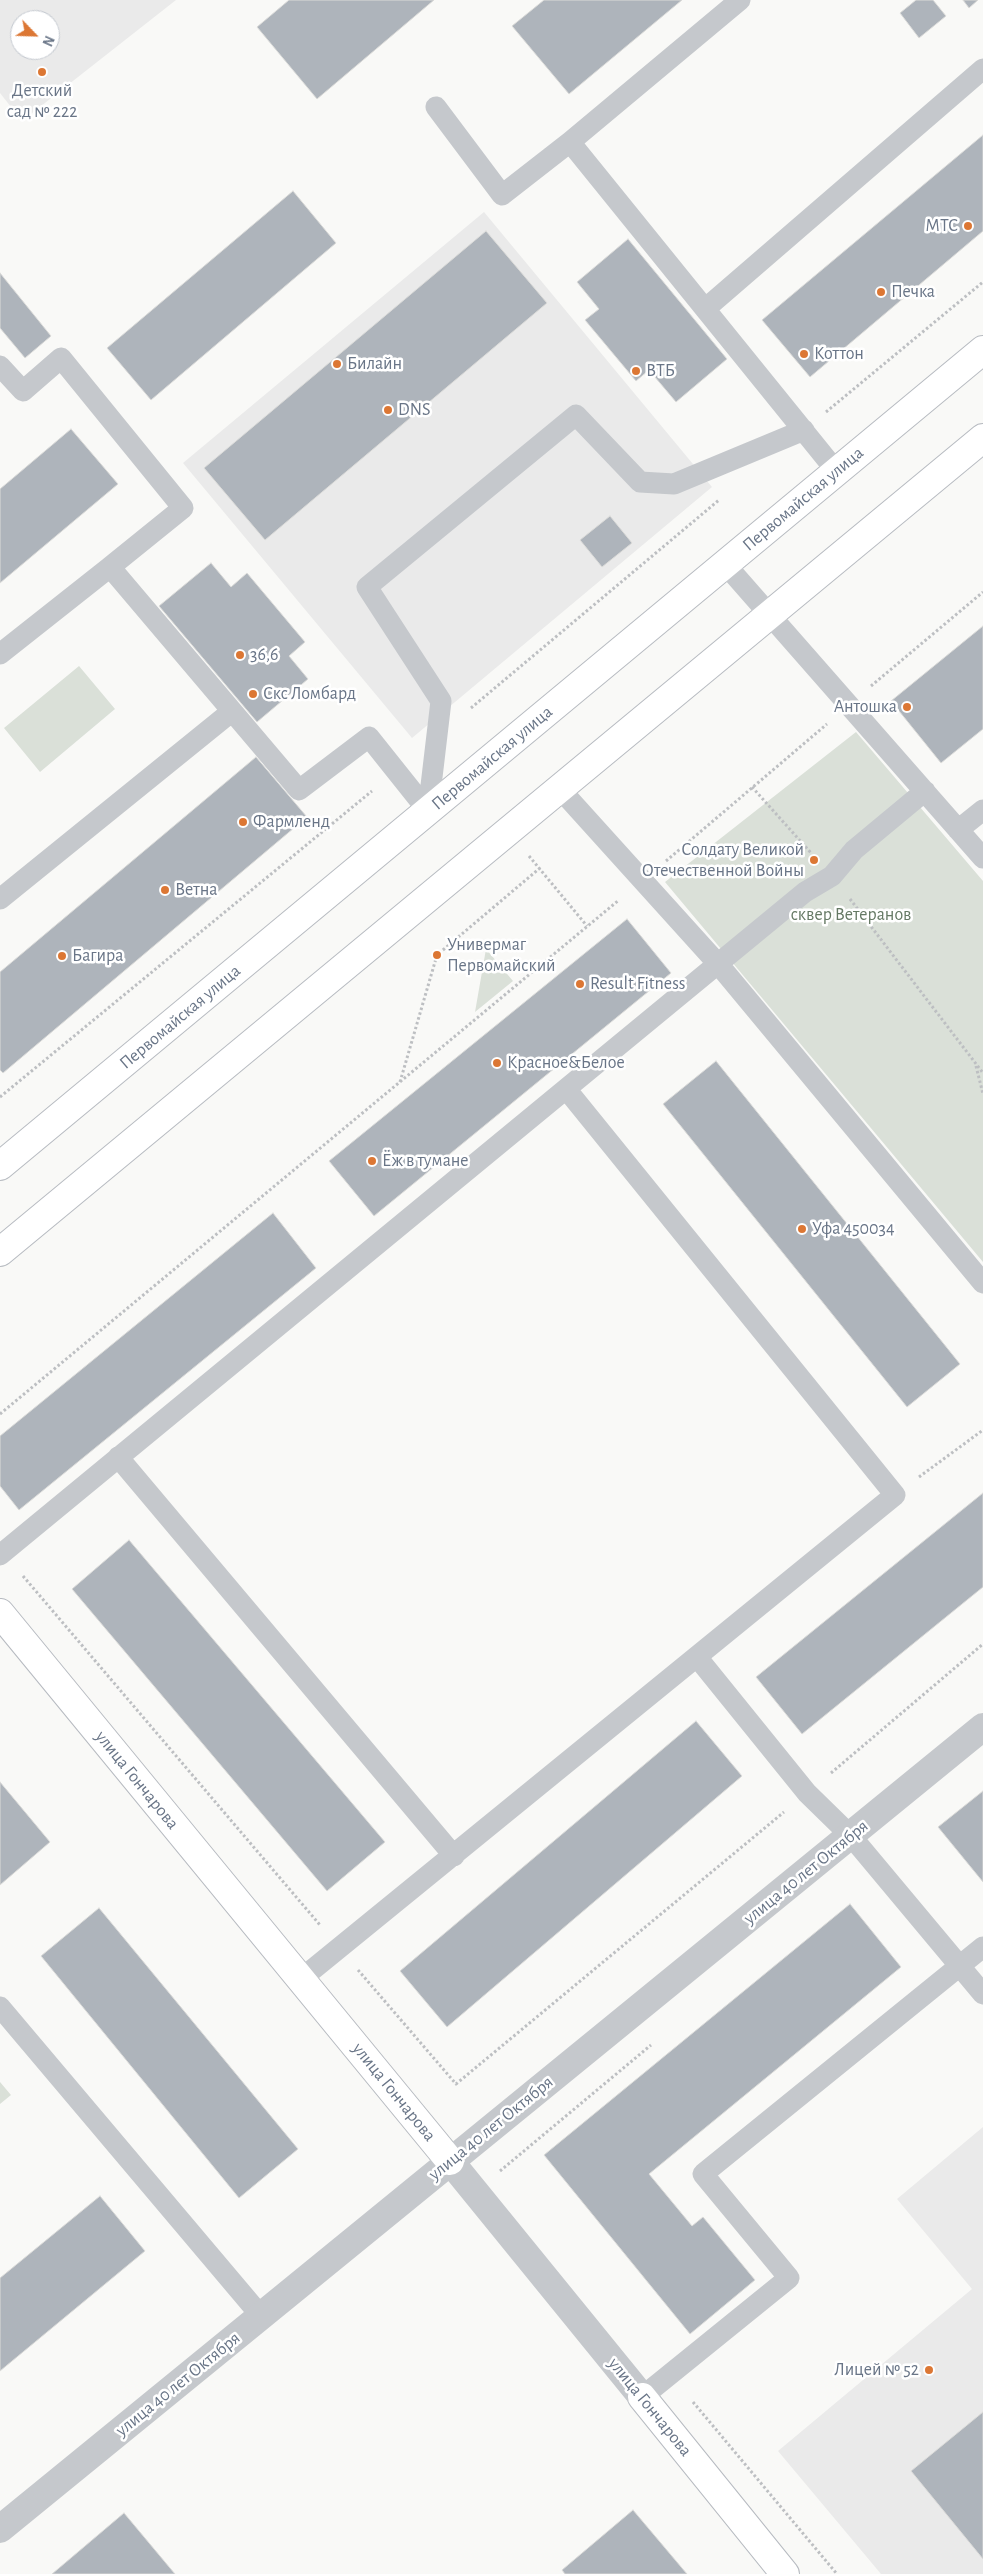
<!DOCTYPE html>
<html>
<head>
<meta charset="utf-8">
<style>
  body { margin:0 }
  #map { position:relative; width:983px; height:2574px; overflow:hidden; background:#f9f9f7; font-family:"Alegreya Sans",sans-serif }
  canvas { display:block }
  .north { position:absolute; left:10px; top:10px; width:50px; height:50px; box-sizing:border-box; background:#fff; border:1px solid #c3c8cf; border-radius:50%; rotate:114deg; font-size:14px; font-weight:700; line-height:20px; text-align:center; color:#697587 }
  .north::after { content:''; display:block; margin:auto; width:18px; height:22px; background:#dc7734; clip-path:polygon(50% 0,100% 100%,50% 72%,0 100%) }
</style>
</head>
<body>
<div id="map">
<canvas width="983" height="2574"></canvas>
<div class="north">N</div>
</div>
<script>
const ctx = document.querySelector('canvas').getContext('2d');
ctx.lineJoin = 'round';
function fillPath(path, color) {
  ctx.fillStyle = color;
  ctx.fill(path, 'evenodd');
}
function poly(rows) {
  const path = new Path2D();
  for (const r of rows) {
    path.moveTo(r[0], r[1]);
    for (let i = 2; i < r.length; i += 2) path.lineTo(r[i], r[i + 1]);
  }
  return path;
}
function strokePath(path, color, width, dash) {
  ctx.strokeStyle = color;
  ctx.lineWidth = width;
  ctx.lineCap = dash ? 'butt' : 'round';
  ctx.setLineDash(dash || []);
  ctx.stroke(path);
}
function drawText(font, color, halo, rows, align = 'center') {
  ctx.font = font + ' "Alegreya Sans",sans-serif';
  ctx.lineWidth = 5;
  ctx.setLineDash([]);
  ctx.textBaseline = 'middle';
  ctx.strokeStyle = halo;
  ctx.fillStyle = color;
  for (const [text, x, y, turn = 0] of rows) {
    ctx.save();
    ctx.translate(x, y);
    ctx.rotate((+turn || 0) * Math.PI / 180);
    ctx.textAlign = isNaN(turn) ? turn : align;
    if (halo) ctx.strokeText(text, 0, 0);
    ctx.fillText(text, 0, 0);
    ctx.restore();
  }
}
fillPath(poly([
  [0,0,176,0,22,121,0,93],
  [20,20,50,20,50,50,20,50],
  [484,212,712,487,412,738,183,463],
  [983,2127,983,2574,881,2574,778,2451,972,2289,897,2199]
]), '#eaeaea');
fillPath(poly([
  [79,666,115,709,40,772,4,728],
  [856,732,983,881,983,1262,665,882],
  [486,949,513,981,475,1012],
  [0,2082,11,2095,0,2104]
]), '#dae0d8');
const building = poly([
  [289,0,434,0,317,99,257,27,289,0],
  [544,0,682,0,569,94,512,26,544,0],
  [916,0,933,0,946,16,919,38,900,13,916,0],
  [963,0,978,0,969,8,963,0],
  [983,135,983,231,810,377,762,320,983,135],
  [293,191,336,243,151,400,107,348,293,191],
  [486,231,547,303,265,540,204,468,486,231],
  [628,239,727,359,676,402,649,370,636,381,585,320,599,309,577,282,628,239],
  [0,273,51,336,25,358,0,328,0,273],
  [71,429,118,484,0,583,0,489,71,429],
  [610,516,632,543,602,567,580,540,610,516],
  [211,563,231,587,247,573,305,642,289,656,308,679,257,722,159,606,211,563],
  [983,626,983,729,941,763,891,701,983,626],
  [256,757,307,817,3,1073,0,1070,0,972,256,757],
  [627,919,671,973,374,1216,329,1161,627,919],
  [716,1061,960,1364,907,1407,663,1104,716,1061],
  [273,1213,316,1268,19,1510,0,1486,0,1436,273,1213],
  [983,1493,983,1587,802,1734,756,1677,983,1493],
  [129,1540,385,1842,327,1891,72,1589,129,1540],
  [696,1721,742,1776,447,2027,400,1971,696,1721],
  [0,1782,50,1842,0,1885,0,1782],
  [983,1791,983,1882,938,1827,983,1791],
  [850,1904,901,1967,649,2174,692,2226,703,2217,755,2280,690,2334,544,2155,850,1904],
  [99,1908,298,2149,239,2198,41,1956,99,1908],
  [100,2196,145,2251,0,2371,0,2278,100,2196],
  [983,2412,983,2559,911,2471,983,2412],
  [633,2510,687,2574,565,2574,562,2570,633,2510],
  [124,2513,175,2574,52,2574,124,2513]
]);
fillPath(building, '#aeb4bb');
strokePath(building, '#dbdbd9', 1);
const secondary = poly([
  [0,1166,983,350],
  [0,1252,983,438],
  [0,1613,450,2161],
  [642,2397,785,2574]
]);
strokePath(secondary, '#b7bbc1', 30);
strokePath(poly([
  [826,412,983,282],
  [871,686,983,592],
  [471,708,719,500],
  [752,787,812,854],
  [529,856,587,926],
  [666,861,827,724],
  [850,899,983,1073],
  [976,1066,983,1094],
  [400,1082,437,955,540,868],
  [0,1097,372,791],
  [0,1414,619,900],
  [919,1477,983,1430],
  [23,1576,320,1925],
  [831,1773,983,1644],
  [358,1970,456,2084,784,1812],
  [500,2171,651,2045],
  [693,2402,837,2574]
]), '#bdbfc2', 3, [2.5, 2.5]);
strokePath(poly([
  [740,0,570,142,837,472],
  [436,107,502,195,570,142],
  [705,309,983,69],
  [0,366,23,391,61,358,183,508,110,567,299,790,369,737,428,811],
  [725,564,983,858],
  [0,654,110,567],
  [560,789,719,965,983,1283],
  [428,811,441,701,367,587,576,415,640,482,674,484,804,430],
  [958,830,983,810],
  [0,899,231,712],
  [118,1457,454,1856],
  [0,1555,805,892,832,876,854,850,925,791],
  [697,1657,807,1793,851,1836,983,1994],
  [301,1979,895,1495,567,1090],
  [0,2007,261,2316],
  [642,2397,789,2278,703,2174,983,1947]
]), '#c5c8cc', 21);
strokePath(poly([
  [450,2161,642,2397],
  [0,2529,983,1727]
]), '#c5c8cc', 28);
strokePath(secondary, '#fff', 28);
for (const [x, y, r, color] of [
  [42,72,5,"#dc7734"],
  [968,226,5,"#dc7734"],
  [881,292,5,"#dc7734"],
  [804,354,5,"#dc7734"],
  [337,364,5,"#dc7734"],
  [636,371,5,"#dc7734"],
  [388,410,5,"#dc7734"],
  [240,655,5,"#dc7734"],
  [253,694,5,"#dc7734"],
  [907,707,5,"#dc7734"],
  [243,822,5,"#dc7734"],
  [814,860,5,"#dc7734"],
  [165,890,5,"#dc7734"],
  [437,955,5,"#dc7734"],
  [62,956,5,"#dc7734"],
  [580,984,5,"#dc7734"],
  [497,1063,5,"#dc7734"],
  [372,1161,5,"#dc7734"],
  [802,1229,5,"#dc7734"],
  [929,2370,5,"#dc7734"]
]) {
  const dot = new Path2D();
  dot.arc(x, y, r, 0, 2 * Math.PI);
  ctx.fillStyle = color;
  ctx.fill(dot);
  strokePath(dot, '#fff', 2);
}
drawText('18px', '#697587', '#fff', [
  ["Детский",42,91,"center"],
  ["сад № 222",42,112,"center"],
  ["МТС",958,226,"right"],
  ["Печка",891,292],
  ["Коттон",814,354],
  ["Билайн",347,364],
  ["ВТБ",646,371],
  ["DNS",398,410],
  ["36,6",250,655],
  ["Скс Ломбард",263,694],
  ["Антошка",897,707,"right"],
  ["Фармленд",253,822],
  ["Солдату Великой",804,850,"right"],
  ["Отечественной Войны",804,871,"right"],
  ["Ветна",175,890],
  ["Универмаг",447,945],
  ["Первомайский",447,966],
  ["Багира",72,956],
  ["Result Fitness",590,984],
  ["Красное&Белое",507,1063],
  ["Ёж в тумане",382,1161],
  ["Уфа 450034",812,1229],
  ["Лицей № 52",919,2370,"right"]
], 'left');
drawText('18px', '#697587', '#fff', [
  ["Первомайская улица",803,499,-40],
  ["Первомайская улица",492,758,-40],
  ["Первомайская улица",180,1017,-40],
  ["улица Гончарова",137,1780,51],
  ["улица 40 лет Октября",806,1872,-39],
  ["улица Гончарова",394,2092,51],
  ["улица 40 лет Октября",491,2128,-39],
  ["улица 40 лет Октября",178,2384,-39],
  ["улица Гончарова",650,2407,51]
]);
drawText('18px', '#657964', '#fff', [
  ["сквер Ветеранов",851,915]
]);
</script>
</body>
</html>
